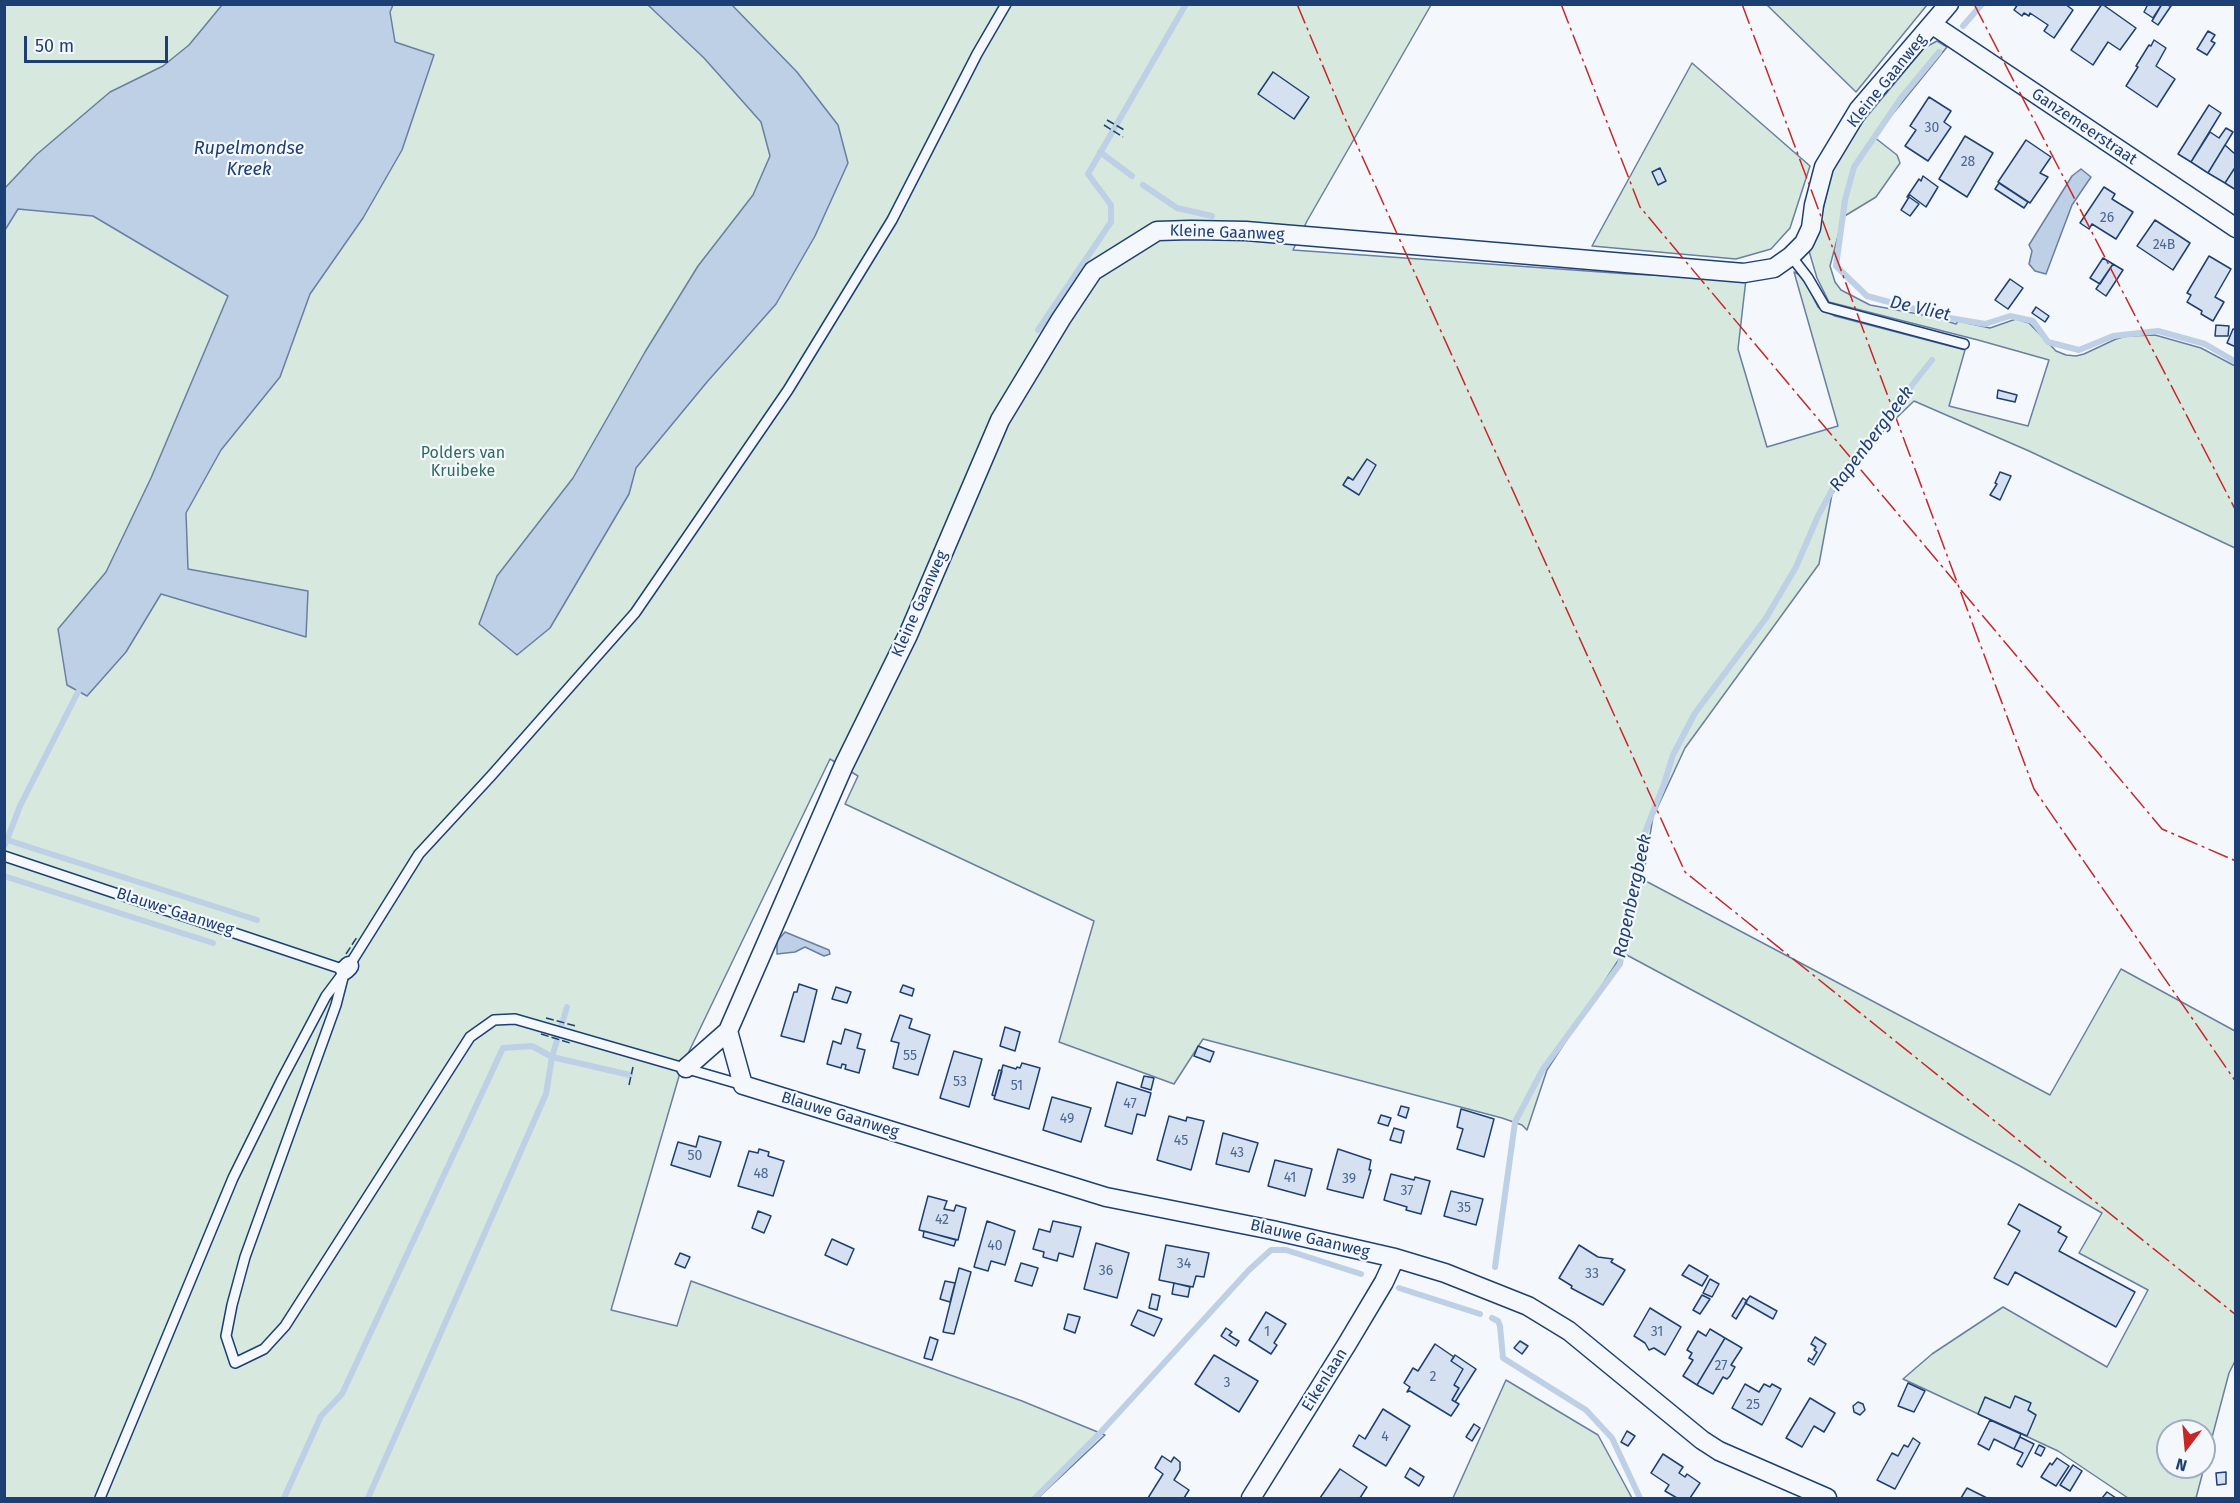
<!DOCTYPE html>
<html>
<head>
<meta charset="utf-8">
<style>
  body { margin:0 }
  #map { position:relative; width:2240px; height:1503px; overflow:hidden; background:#f4f7fb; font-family:"Fira Sans",sans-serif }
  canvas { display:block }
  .frame { position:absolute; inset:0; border:6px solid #1d3f73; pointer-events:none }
  .north { position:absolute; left:2156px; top:1419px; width:60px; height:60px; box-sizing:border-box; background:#f4f7fb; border:2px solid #9eadc5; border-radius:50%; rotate:196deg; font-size:16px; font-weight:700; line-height:24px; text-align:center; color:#1d3f73 }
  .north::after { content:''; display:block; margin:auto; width:21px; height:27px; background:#c62828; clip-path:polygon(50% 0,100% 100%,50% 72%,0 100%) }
  .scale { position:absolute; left:24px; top:36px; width:144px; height:27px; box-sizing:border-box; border:3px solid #1d3f73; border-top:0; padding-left:8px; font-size:18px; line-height:21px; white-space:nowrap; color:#1d3f73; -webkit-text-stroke:4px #f4f7fb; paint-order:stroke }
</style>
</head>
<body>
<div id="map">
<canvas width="2240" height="1503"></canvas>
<div class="frame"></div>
<div class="north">N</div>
<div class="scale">50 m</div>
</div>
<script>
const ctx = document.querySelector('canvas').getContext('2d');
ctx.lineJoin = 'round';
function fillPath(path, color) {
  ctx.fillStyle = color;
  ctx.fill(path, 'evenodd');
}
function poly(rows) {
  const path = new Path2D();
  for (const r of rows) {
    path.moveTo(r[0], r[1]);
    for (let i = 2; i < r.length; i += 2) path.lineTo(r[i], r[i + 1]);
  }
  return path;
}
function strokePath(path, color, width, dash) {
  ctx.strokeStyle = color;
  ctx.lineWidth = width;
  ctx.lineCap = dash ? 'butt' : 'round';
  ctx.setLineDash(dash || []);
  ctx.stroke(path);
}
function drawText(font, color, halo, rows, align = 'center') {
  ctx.font = font + ' "Fira Sans",sans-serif';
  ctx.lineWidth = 4.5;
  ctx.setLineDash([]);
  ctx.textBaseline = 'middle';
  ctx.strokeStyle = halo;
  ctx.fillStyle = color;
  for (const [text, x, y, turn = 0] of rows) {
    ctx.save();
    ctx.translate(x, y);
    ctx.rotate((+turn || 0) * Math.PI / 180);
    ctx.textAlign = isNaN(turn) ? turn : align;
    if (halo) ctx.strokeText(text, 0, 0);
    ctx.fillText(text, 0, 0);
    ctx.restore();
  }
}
const green = poly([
  [5,5,1431,5,1307,221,1293,250,1629,274,1746,279,1738,349,1767,447,1838,426,1794,272,1802,276,1805,281,1818,307,1835,316,1965,350,1949,406,2028,426,2049,360,1978,340,1829,302,1817,278,1809,251,1817,236,1832,170,1854,132,1924,48,1937,41,1947,47,1874,137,1897,155,1900,163,1876,197,1843,217,1830,266,1835,282,1841,290,1870,305,1934,317,1956,324,1958,321,1990,328,2016,319,2029,323,2056,351,2066,355,2076,356,2084,354,2116,339,2127,336,2155,335,2201,348,2235,366,2235,548,2029,451,1914,401,1885,429,1832,494,1819,564,1685,748,1653,817,1644,872,1640,878,2050,1095,2121,969,2235,1031,2235,1361,2229,1373,2196,1498,2128,1498,2058,1451,1903,1379,1932,1354,2003,1307,2107,1367,2148,1290,2079,1253,2102,1213,2020,1166,1623,953,1547,1070,1527,1130,1522,1125,1502,1118,1203,1039,1174,1084,1059,1042,1094,921,845,804,858,776,830,759,682,1066,611,1310,677,1326,691,1281,1022,1401,1105,1435,1038,1498,5,1498,5,5],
  [2168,1431,2204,1431,2204,1467,2168,1467,2168,1431],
  [1767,5,1927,5,1856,92,1767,5],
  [1692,63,1810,166,1790,228,1771,249,1736,259,1592,246,1692,63],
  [1506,1380,1598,1435,1632,1498,1453,1498,1506,1380]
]);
fillPath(green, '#d7e8df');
strokePath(green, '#687fa3', 1.5);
const water = poly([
  [222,5,393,5,390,12,395,42,434,55,402,150,363,218,310,294,280,377,221,450,186,513,188,569,308,591,306,637,161,594,126,652,87,696,67,685,58,629,106,572,151,478,228,296,93,216,18,209,5,230,5,188,36,155,110,92,163,66,189,45,222,5],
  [648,5,732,5,797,72,838,125,848,163,815,236,776,304,707,382,636,468,629,494,550,628,517,655,479,624,497,576,573,478,645,352,698,266,753,195,770,156,761,122,704,58,648,5],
  [2081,169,2091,177,2072,205,2046,274,2035,271,2029,264,2032,251,2029,245,2072,176,2081,169],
  [785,932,829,950,830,954,824,956,805,947,795,952,777,954,777,941,785,932]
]);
fillPath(water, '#bed0e5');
strokePath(water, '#687fa3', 1.5);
strokePath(poly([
  [1963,26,1982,4],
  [1939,52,1901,98,1854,167,1845,200,1836,266,1867,296,1944,317,1985,324,2010,316,2033,321,2048,342,2079,350,2113,336,2158,331,2205,344,2236,362],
  [1100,152,1132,176],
  [1143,185,1177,208,1212,216],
  [1038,330,1111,222,1111,205,1088,174,1186,4],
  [4,839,257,920],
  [5,845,20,806,78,692],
  [4,876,213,943],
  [567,1007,552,1057,630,1075],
  [1495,1267,1515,1122,1543,1069,1620,964,1642,840,1664,784,1673,755,1695,713,1766,618,1796,567,1818,516,1839,477,1932,360],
  [1399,1288,1480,1314],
  [1492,1318,1498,1321,1500,1326,1503,1358,1586,1410,1612,1438,1640,1498],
  [284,1498,321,1416,342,1394,503,1048,532,1046,552,1057,546,1094,368,1498],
  [1035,1498,1101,1432,1249,1270,1271,1250,1286,1250,1361,1274]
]), '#bed0e5', 6);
const building = poly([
  [2018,4,2065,4,2073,10,2054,38,2044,31,2048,25,2030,13,2029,16,2024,13,2022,16,2014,10,2018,4],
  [2102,4,2136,28,2120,50,2108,42,2093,65,2071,50,2102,4],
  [2148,4,2162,4,2153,18,2144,12,2148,4],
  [2162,4,2171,6,2158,25,2152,21,2162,4],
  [2208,31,2215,35,2211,41,2215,43,2207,55,2197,49,2208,31],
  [2154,40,2166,48,2156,66,2175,79,2157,107,2126,86,2138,67,2136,66,2149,45,2151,46,2154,40],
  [1273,72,1309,97,1294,119,1258,94,1273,72],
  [1929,97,1951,111,1944,122,1951,127,1928,161,1905,146,1916,130,1910,126,1929,97],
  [2209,105,2221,113,2191,162,2178,154,2209,105],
  [2226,128,2233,132,2208,173,2191,162,2210,132,2219,138,2226,128],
  [1965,136,1993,153,1967,197,1939,179,1965,136],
  [2026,140,2051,157,2040,173,2048,177,2030,203,1998,182,2026,140],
  [2225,145,2236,155,2236,166,2225,183,2208,173,2225,145],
  [2236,166,2236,190,2225,183,2236,166],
  [1660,168,1666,181,1658,185,1652,172,1660,168],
  [1923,176,1938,187,1926,207,1910,195,1907,197,1919,179,1921,181,1923,176],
  [1999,183,2028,202,2024,208,1995,189,1999,183],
  [2104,187,2115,194,2112,199,2133,212,2116,239,2092,224,2089,229,2080,223,2104,187],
  [1909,197,1919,204,1910,216,1901,210,1909,197],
  [2155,220,2190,243,2173,270,2137,246,2155,220],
  [2209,256,2231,269,2215,297,2224,302,2213,321,2201,314,2202,311,2187,302,2191,295,2187,293,2209,256],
  [2103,258,2113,264,2100,284,2090,278,2103,258],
  [2113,264,2123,270,2106,296,2096,289,2113,264],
  [2010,279,2023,288,2008,309,1995,300,2010,279],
  [2036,307,2049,316,2045,322,2032,313,2036,307],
  [2216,325,2229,326,2228,336,2215,336,2216,325],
  [2233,329,2236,330,2236,347,2227,343,2233,329],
  [1998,390,2017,395,2015,402,1997,398,1998,390],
  [1367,459,1376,465,1359,495,1343,485,1348,477,1353,480,1367,459],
  [2000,472,2011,476,2000,500,1990,495,1997,484,1995,483,2000,472],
  [799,984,817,990,804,1042,781,1036,794,992,797,992,799,984],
  [903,985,914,989,912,996,900,992,903,985],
  [836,987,851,992,847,1003,832,999,836,987],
  [900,1015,912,1019,909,1028,930,1035,918,1075,893,1068,899,1043,891,1041,900,1015],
  [1005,1027,1020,1032,1015,1051,1000,1046,1005,1027],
  [845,1029,861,1034,857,1048,865,1050,859,1073,845,1069,846,1065,842,1064,841,1068,827,1064,833,1041,841,1044,845,1029],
  [1198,1046,1214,1052,1210,1062,1194,1056,1198,1046],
  [954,1051,982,1059,969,1107,940,1098,954,1051],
  [1022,1063,1040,1068,1029,1109,994,1099,1003,1065,1016,1069,1017,1067,1020,1068,1022,1063],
  [999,1070,1002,1071,995,1096,992,1095,999,1070],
  [1144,1076,1154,1078,1151,1090,1141,1087,1144,1076],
  [1117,1082,1151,1093,1145,1116,1137,1114,1132,1134,1105,1126,1117,1082],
  [1052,1097,1091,1108,1081,1142,1043,1130,1052,1097],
  [1401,1106,1409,1108,1406,1118,1398,1115,1401,1106],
  [1461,1109,1494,1119,1484,1157,1457,1149,1463,1129,1457,1127,1461,1109],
  [1381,1115,1391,1118,1388,1126,1378,1123,1381,1115],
  [1169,1116,1186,1121,1187,1117,1204,1121,1191,1170,1157,1160,1169,1116],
  [1394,1128,1404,1131,1401,1143,1390,1140,1394,1128],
  [1223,1133,1258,1143,1249,1172,1216,1164,1223,1133],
  [699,1136,721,1142,710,1177,671,1165,678,1142,696,1147,699,1136],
  [759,1149,769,1152,768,1156,784,1161,773,1196,738,1186,749,1151,758,1153,759,1149],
  [1338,1149,1371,1160,1369,1170,1371,1170,1363,1198,1327,1189,1338,1149],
  [1275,1160,1312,1169,1305,1196,1268,1186,1275,1160],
  [1391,1174,1414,1180,1415,1177,1430,1181,1421,1214,1406,1210,1407,1207,1384,1200,1391,1174],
  [1451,1191,1483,1199,1476,1225,1444,1216,1451,1191],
  [928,1196,947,1201,944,1209,954,1211,956,1205,966,1208,958,1240,919,1230,928,1196],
  [2019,1204,2061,1227,2058,1232,2067,1237,2059,1251,2135,1292,2116,1327,2015,1272,2008,1285,1994,1278,2020,1231,2008,1224,2019,1204],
  [758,1211,771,1216,764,1233,752,1228,758,1211],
  [987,1221,1015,1231,1005,1265,991,1261,988,1271,974,1267,987,1221],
  [1053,1221,1081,1227,1073,1257,1059,1253,1057,1261,1043,1257,1044,1252,1033,1249,1039,1229,1050,1232,1053,1221],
  [924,1231,956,1240,954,1246,923,1237,924,1231],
  [832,1239,854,1249,847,1265,825,1255,832,1239],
  [1096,1243,1129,1253,1117,1298,1084,1289,1096,1243],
  [1166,1245,1209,1253,1204,1277,1196,1276,1193,1287,1159,1280,1166,1245],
  [1579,1245,1598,1257,1613,1259,1611,1262,1625,1270,1603,1305,1571,1288,1572,1286,1559,1278,1579,1245],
  [680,1253,690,1257,685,1268,675,1264,680,1253],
  [1021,1263,1038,1268,1032,1286,1015,1281,1021,1263],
  [1689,1265,1708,1276,1702,1286,1682,1275,1689,1265],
  [959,1268,971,1272,954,1334,943,1332,959,1268],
  [1710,1279,1719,1284,1712,1297,1703,1293,1710,1279],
  [945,1281,955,1283,950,1302,940,1299,945,1281],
  [1174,1283,1190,1287,1188,1297,1172,1294,1174,1283],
  [1152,1294,1160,1296,1157,1310,1149,1308,1152,1294],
  [1702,1295,1710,1299,1700,1314,1693,1310,1702,1295],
  [1750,1296,1777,1311,1773,1319,1745,1303,1750,1296],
  [1743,1298,1747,1301,1736,1319,1732,1316,1743,1298],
  [1650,1308,1681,1327,1665,1355,1654,1348,1649,1350,1645,1343,1634,1336,1650,1308],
  [1138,1310,1162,1319,1154,1336,1131,1325,1138,1310],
  [1266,1312,1286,1324,1274,1343,1277,1345,1271,1354,1249,1340,1266,1312],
  [1068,1314,1080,1317,1075,1333,1064,1329,1068,1314],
  [1226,1328,1232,1332,1229,1335,1239,1341,1236,1346,1221,1336,1226,1328],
  [1710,1329,1725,1338,1697,1385,1683,1376,1693,1360,1689,1358,1692,1353,1687,1350,1698,1331,1706,1336,1710,1329],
  [930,1337,938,1340,932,1360,924,1358,930,1337],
  [1815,1337,1826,1344,1814,1365,1808,1361,1809,1358,1812,1360,1817,1352,1814,1350,1816,1347,1811,1344,1815,1337],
  [1725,1338,1742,1348,1731,1365,1735,1367,1730,1376,1727,1379,1723,1377,1713,1394,1697,1385,1725,1338],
  [1520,1341,1528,1346,1522,1354,1514,1348,1520,1341],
  [1435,1344,1454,1357,1451,1361,1463,1369,1454,1385,1459,1388,1452,1400,1459,1404,1451,1416,1410,1391,1407,1392,1410,1387,1404,1383,1413,1368,1418,1371,1435,1344],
  [1214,1355,1258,1381,1239,1412,1195,1384,1214,1355],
  [1455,1355,1476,1369,1455,1402,1452,1400,1459,1388,1454,1385,1463,1369,1451,1361,1455,1355],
  [1908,1383,1925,1391,1914,1412,1898,1406,1908,1383],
  [1745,1384,1759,1392,1764,1384,1770,1387,1772,1384,1781,1389,1762,1425,1732,1408,1745,1384],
  [2015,1396,2031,1403,2028,1410,2036,1415,2027,1436,1978,1414,1985,1397,2010,1408,2015,1396],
  [1810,1398,1835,1413,1824,1432,1814,1426,1802,1447,1786,1438,1810,1398],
  [1858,1402,1863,1404,1865,1410,1860,1415,1854,1412,1853,1406,1858,1402],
  [1383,1409,1410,1426,1386,1466,1353,1446,1359,1435,1365,1439,1383,1409],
  [1990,1420,2021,1434,2014,1449,1994,1439,1989,1450,1978,1444,1990,1420],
  [1474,1424,1480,1428,1472,1441,1466,1437,1474,1424],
  [1627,1431,1635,1436,1628,1446,1621,1442,1627,1431],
  [2020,1437,2034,1444,2022,1467,2017,1464,2023,1453,2014,1449,2020,1437],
  [1913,1438,1920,1443,1895,1489,1877,1480,1892,1453,1898,1456,1904,1445,1908,1447,1913,1438],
  [2039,1445,2045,1448,2041,1456,2035,1453,2039,1445],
  [1663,1454,1683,1467,1679,1473,1685,1477,1687,1474,1700,1483,1690,1498,1677,1498,1665,1491,1669,1485,1651,1473,1663,1454],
  [1162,1456,1171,1462,1174,1457,1180,1462,1180,1470,1174,1480,1189,1490,1184,1498,1148,1498,1163,1474,1155,1468,1162,1456],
  [2057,1458,2069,1466,2056,1486,2041,1477,2050,1463,2052,1465,2057,1458],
  [2073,1465,2082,1471,2070,1491,2060,1485,2073,1465],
  [1410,1468,1424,1477,1419,1486,1405,1477,1410,1468],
  [1340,1469,1367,1487,1360,1498,1320,1498,1340,1469],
  [2226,1472,2226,1484,2217,1485,2216,1473,2226,1472],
  [1967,1488,1987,1498,1961,1498,1967,1488],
  [2107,1492,2116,1498,2102,1498,2107,1492]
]);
fillPath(building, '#d5e0f0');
strokePath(building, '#1d3f73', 1.5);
const lane = poly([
  [1791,256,1808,278,1825,307,1964,344],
  [4,856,345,970],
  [349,966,419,854,491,776,635,613,788,390,892,220,977,54,1006,4],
  [345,970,336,1005,245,1257,232,1305,226,1336,235,1363,264,1349,285,1326,470,1037,494,1020,515,1019,743,1085],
  [100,1498,233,1178,282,1079,326,996,341,976]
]);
const street = poly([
  [1933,25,2236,228],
  [345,970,349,966],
  [686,1068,728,1031],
  [1251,1498,1347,1344,1384,1282,1395,1258],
  [1827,1498,1719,1451,1702,1440,1569,1331,1528,1306,1445,1273,1395,1258,1272,1230,1106,1197,743,1085,728,1031,844,765,908,635,1000,420,1061,319,1093,271,1157,231,1191,230,1246,231,1744,273,1774,268,1791,256,1804,243,1811,228,1814,205,1824,167,1859,109,1949,4]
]);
strokePath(lane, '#1d3f73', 12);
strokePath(street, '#1d3f73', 21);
strokePath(lane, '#f4f7fb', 9);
strokePath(street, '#f4f7fb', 18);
strokePath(poly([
  [1107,120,1126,131],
  [1104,125,1123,137],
  [346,954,357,937],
  [546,1018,576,1026],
  [541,1034,570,1043],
  [629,1085,633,1067]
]), '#1d3f73', 1.5, [8, 3]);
strokePath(poly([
  [1297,4,1343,114,1685,872,2236,1315],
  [1561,4,1640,207,1956,583],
  [1742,4,2034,789,2236,1082],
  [1974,4,2236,511],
  [1961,590,2162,829,2236,861]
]), '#c62828', 1.5, [21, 4.5, 3, 4.5]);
drawText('14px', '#4b6792', null, [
  ["30",1932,128],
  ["28",1968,162],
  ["26",2107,218],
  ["24B",2164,245],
  ["55",910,1056],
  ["53",960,1082],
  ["51",1017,1086],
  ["47",1130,1104],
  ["49",1067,1119],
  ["45",1181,1141],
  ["43",1237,1153],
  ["50",695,1156],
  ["48",761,1174],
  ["41",1290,1178],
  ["39",1349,1179],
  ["37",1407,1191],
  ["35",1464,1208],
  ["42",942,1220],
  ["40",995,1246],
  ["34",1184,1264],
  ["36",1106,1271],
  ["33",1592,1274],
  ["1",1267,1332],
  ["31",1657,1332],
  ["27",1721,1366],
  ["2",1433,1377],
  ["3",1227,1383],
  ["25",1753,1405],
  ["4",1385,1437]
]);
drawText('16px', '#1d3f73', '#f4f7fb', [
  ["Kleine Gaanweg",1887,81,-51],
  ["Ganzemeerstraat",2084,127,34],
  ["Kleine Gaanweg",1227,233,2],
  ["Kleine Gaanweg",920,604,-66],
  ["Blauwe Gaanweg",175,912,18],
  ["Blauwe Gaanweg",840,1115,17],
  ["Blauwe Gaanweg",1310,1239,13],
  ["Eikenlaan",1325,1380,-58]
]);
drawText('16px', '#2c6c60', '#f4f7fb', [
  ["Polders van",463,454],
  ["Kruibeke",463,472]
]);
drawText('italic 18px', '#1d3f73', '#f4f7fb', [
  ["Rupelmondse",249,149],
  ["Kreek",249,170],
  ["De Vliet",1920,309,13],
  ["Rapenbergbeek",1872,439,-53],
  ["Rapenbergbeek",1633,896,-78]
]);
</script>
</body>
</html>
